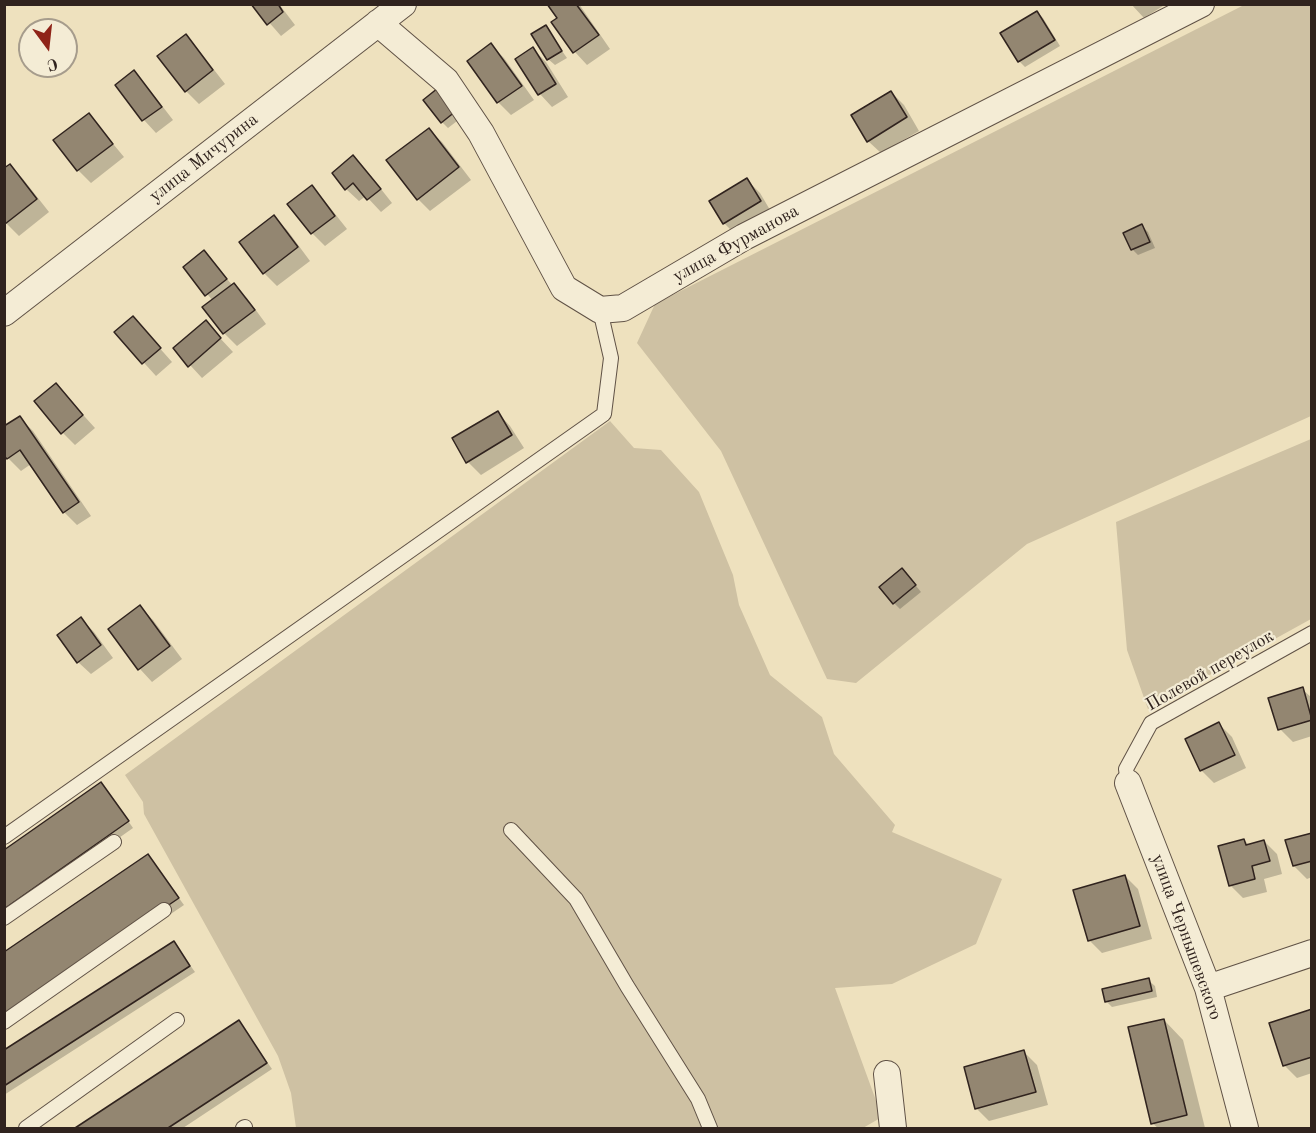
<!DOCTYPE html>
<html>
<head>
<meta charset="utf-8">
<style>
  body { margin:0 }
  #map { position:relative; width:1316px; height:1133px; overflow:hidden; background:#eee1be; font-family:"Old Standard TT",serif }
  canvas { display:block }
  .frame { position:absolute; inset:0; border:6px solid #30231e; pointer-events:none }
  .north { position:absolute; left:18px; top:18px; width:60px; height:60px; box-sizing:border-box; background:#f4ecd5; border:2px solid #a69c8c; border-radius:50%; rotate:165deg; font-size:16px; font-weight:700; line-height:24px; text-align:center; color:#30231e }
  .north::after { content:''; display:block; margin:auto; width:21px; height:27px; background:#8f2418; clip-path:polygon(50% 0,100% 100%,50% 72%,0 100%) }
</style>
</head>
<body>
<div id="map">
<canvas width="1316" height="1133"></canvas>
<div class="frame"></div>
<div class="north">С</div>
</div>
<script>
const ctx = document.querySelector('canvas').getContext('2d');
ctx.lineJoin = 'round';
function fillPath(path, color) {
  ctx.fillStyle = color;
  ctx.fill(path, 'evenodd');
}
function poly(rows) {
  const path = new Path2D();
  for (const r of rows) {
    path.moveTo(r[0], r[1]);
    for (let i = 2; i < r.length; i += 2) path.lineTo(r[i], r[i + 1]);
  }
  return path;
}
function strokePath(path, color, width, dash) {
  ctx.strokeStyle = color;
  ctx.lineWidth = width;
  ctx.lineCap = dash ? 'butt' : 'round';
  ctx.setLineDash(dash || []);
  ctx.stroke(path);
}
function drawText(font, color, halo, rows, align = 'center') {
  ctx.font = font + ' "Old Standard TT",serif';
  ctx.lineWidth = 4.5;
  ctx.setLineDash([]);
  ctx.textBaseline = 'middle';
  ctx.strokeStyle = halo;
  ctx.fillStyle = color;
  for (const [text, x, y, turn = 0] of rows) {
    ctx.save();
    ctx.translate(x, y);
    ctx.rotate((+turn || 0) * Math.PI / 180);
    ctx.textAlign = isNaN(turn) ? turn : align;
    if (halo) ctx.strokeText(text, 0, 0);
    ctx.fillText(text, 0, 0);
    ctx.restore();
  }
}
fillPath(poly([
  [1244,5,1311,5,1311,416,1027,544,856,683,827,679,721,451,637,343,655,304],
  [610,421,634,448,661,450,699,492,733,575,739,605,770,675,822,717,834,754,895,825,892,832,1002,879,976,944,892,984,835,988,882,1117,863,1128,296,1128,291,1093,278,1056,144,814,143,802,125,775],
  [1311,439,1311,619,1148,709,1127,650,1116,522]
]), '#cec1a3');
fillPath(poly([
  [253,4,279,4,295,25,281,36],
  [549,4,579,4,610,49,587,65,575,52,553,22,559,18],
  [1131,4,1166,4,1144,18],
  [1037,12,1043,18,1060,46,1025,67,1019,61],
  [545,27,567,58,555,65,548,59,533,34],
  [186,36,198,49,225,84,199,104,186,91],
  [491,45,504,58,534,100,511,115,498,102,469,61],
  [533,49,546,62,568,97,552,107,540,94,517,59],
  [134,72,146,85,173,120,156,133,144,120,117,86],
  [438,90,461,118,448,128,442,122],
  [891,92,904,105,919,131,881,153,868,141],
  [89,115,124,157,91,183,78,170,55,141],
  [429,130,442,142,471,180,430,211,418,199],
  [10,166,23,179,49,212,19,236,4,221,4,170],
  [366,170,392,203,381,212,366,196,359,201,346,189],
  [747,180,760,193,773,215,737,236,724,223],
  [311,187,324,200,347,229,325,246,312,233,289,204],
  [274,217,287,230,310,261,277,286,264,273],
  [1142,226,1148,232,1155,248,1138,255,1132,249],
  [204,252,233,286,247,298,266,324,237,346,224,333,213,301,185,267],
  [133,318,172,362,156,376,116,332],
  [205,322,233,352,202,378,190,365],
  [56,385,95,428,75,445,62,432],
  [498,413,510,426,524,448,481,475,468,462],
  [20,418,33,431,91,516,77,525,64,512,31,464,21,471,8,458],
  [908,576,921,592,900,609,894,603],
  [140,607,153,620,182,659,152,682,140,669,110,630],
  [81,619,94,632,113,658,91,674,78,662],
  [1302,689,1312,698,1312,736,1293,742,1280,729],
  [1219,724,1232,737,1246,768,1214,783,1201,770],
  [107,790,133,828,4,919,4,852],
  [1312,835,1312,877,1307,879,1294,866],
  [1244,840,1249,845,1264,841,1277,854,1282,874,1264,879,1267,892,1243,898,1230,885],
  [148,856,184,905,4,1027],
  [1125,876,1138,889,1152,939,1102,953,1089,940],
  [174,943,195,972,4,1095,4,1052],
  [1148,980,1155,986,1157,997,1112,1007,1106,1001],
  [1312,1011,1312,1073,1297,1078,1284,1065],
  [1164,1020,1183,1040,1205,1128,1158,1128,1152,1123],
  [239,1022,272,1069,183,1128,78,1128],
  [1024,1052,1037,1065,1048,1105,989,1121,976,1108]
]), '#0003');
const building = poly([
  [251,4,278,4,283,12,267,25,251,4],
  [547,4,576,4,599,35,573,53,551,22,557,18,547,4],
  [1037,11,1055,40,1018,62,1000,33,1037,11],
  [546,25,562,51,547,60,531,34,546,25],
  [186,34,213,70,185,92,157,56,186,34],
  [491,43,522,86,497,103,467,61,491,43],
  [533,47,556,84,538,95,515,59,533,47],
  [134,70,162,107,142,121,115,85,134,70],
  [438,88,456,111,441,123,423,100,438,88],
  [891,91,907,117,867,142,851,115,891,91],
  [89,113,113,144,77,171,53,140,89,113],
  [429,128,459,167,417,200,386,160,429,128],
  [353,155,381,189,367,200,353,183,345,190,332,173,353,155],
  [10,164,37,199,5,224,4,168,10,164],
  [747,178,761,201,723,224,709,201,747,178],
  [312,185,335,216,311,234,287,204,312,185],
  [274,215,298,247,263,274,239,242,274,215],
  [1142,224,1150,242,1131,250,1123,233,1142,224],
  [204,250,227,279,205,296,183,267,204,250],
  [234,283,255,310,223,334,202,307,234,283],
  [133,316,161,348,142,364,114,332,133,316],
  [206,320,221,338,188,367,173,348,206,320],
  [56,383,83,415,61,434,34,401,56,383],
  [498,411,512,435,466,463,452,438,498,411],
  [20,416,79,502,63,513,20,450,7,459,4,456,4,426,20,416],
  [902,568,916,585,893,604,879,587,902,568],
  [140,605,170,646,138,670,108,629,140,605],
  [81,617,101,645,77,663,57,635,81,617],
  [1303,687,1312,720,1278,730,1268,698,1303,687],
  [1219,722,1235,755,1200,771,1185,739,1219,722],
  [101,782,129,821,4,909,4,850,101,782],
  [1312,833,1312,861,1293,866,1285,840,1312,833],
  [1244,839,1246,845,1264,840,1270,861,1252,866,1255,879,1229,886,1218,846,1244,839],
  [148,854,179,898,4,1017,4,952,148,854],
  [1125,875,1140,926,1088,941,1073,890,1125,875],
  [174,941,190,966,4,1086,4,1050,174,941],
  [1149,978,1152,991,1105,1002,1102,989,1149,978],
  [1312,1009,1312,1057,1283,1066,1269,1023,1312,1009],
  [1164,1019,1187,1115,1151,1124,1128,1027,1164,1019],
  [239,1020,267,1063,168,1128,75,1128,239,1020],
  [1024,1050,1036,1092,975,1109,964,1067,1024,1050]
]);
fillPath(building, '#938671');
strokePath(building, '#30231e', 1.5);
const lane = poly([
  [1128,783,1126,769,1151,723,1312,633],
  [511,830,576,899,627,986,698,1099,710,1128],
  [4,837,604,414,611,358,600,310],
  [4,918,114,842],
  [4,1022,164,910],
  [26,1128,177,1020],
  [243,1128,245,1127]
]);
const street = poly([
  [378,23,446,81,481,133,564,288,600,310,623,308,744,237,1201,4],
  [4,313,403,4],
  [1128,783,1208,988,1245,1128],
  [1208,988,1312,953],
  [887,1074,893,1128]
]);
strokePath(lane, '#605246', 16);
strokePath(street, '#605246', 28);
strokePath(lane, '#f4ecd5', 14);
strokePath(street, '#f4ecd5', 26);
drawText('18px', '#30231e', '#f4ecd5', [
  ["улица Мичурина",204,158,-38],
  ["улица Фурманова",736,244,-29],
  ["Полевой переулок",1210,671,-30],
  ["улица Чернышевского",1186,937,70]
]);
</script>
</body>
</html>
